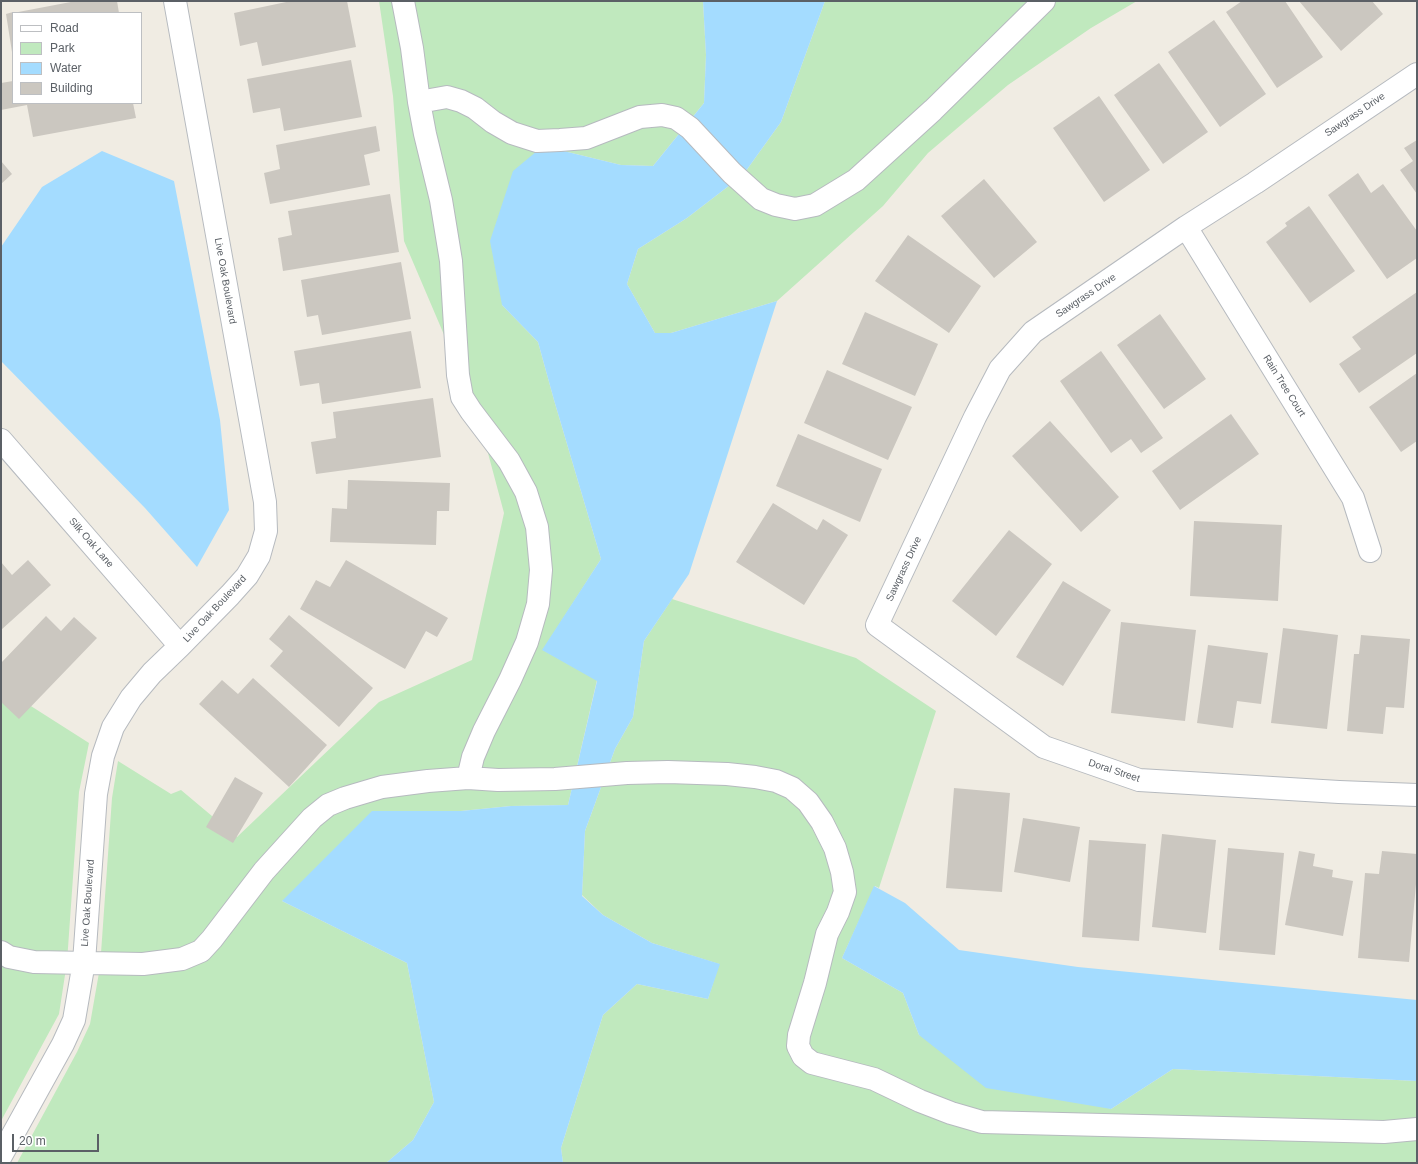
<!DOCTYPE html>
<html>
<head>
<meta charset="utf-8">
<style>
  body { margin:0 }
  #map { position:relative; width:1418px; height:1164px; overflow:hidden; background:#f0ece3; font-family:Helvetica,sans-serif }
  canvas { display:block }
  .frame { position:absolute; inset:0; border:2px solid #5b6066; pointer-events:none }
  .legend { position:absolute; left:12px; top:12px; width:130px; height:92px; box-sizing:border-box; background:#fff; border:1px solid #bdbfc2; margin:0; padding:5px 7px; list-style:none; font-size:12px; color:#5b6066 }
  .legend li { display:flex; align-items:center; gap:8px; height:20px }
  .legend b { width:20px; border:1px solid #bdbfc2 }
  .scale { position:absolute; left:12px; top:1134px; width:87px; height:18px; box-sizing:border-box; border:2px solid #5b6066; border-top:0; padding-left:5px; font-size:12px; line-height:14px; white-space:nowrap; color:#5b6066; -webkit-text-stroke:3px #fff; paint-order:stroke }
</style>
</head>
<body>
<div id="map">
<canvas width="1418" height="1164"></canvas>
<div class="frame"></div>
<ul class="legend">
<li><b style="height:5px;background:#fff"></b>Road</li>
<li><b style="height:11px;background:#c0e9be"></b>Park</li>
<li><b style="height:11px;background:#a4dcff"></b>Water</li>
<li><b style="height:11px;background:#cbc7c0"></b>Building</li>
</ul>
<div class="scale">20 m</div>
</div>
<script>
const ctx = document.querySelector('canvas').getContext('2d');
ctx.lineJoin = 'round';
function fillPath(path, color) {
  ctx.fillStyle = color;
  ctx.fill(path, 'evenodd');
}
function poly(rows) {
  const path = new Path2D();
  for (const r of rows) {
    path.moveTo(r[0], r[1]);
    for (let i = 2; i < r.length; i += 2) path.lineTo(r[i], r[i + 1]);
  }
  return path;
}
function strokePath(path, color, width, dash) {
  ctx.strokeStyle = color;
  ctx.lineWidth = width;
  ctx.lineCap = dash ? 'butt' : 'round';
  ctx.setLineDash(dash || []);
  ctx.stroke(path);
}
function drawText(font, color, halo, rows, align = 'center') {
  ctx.font = font + ' Helvetica,sans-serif';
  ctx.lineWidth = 3;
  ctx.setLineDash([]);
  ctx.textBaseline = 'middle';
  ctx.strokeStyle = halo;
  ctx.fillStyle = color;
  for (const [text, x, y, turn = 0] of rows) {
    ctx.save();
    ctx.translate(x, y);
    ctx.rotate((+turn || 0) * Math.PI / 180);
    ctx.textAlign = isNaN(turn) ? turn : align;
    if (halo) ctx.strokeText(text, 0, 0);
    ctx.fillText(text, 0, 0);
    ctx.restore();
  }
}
fillPath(poly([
  [379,1,703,1,706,55,704,103,653,166,621,165,543,146,502,305,538,342,554,400,601,559,543,650,597,680,568,805,511,806,461,811,282,901,407,963,434,1102,413,1140,386,1163,17,1163,77,1052,90,1024,100,967,112,798,118,761,171,794,181,790,237,837,379,702,472,660,504,513,477,412,404,241,393,96],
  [825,1,1137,1,1091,28,1008,85,928,153,883,206,777,301,671,333,655,333,627,284,638,249,687,218,743,175,781,122],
  [672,599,856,658,936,711,879,888,875,886,842,958,903,993,919,1035,1111,1109,1173,1069,1417,1081,1417,1163,563,1163,561,1148,603,1015,637,984,708,999,719,964,652,943,603,915,582,895,585,831,615,749,633,717,644,641],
  [1,687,89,743,79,792,67,962,59,1014,1,1121]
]), '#c0e9be');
fillPath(poly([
  [703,1,825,1,781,122,743,175,687,218,638,249,627,284,655,333,671,333,777,301,689,574,644,641,633,717,615,749,585,831,582,896,603,915,652,943,720,964,708,999,637,984,603,1015,561,1148,563,1163,386,1163,413,1140,434,1102,407,963,282,901,372,811,461,811,511,806,568,805,597,681,542,650,601,559,554,400,538,342,502,305,490,241,513,171,543,146,621,165,653,166,704,103,706,55],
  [102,151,174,181,220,420,229,510,197,567,145,508,1,361,1,247,42,187],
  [874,886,905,903,959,950,1078,967,1417,1000,1417,1081,1173,1069,1111,1109,986,1088,919,1035,903,993,842,958]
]), '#a4dcff');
fillPath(poly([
  [76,1,117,1,119,13,13,13],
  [291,1,347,1,356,47,262,66,257,42,240,46,234,13],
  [1242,1,1262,1,1263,2,1265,1,1285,1,1323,57,1277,88,1226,12],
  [1299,1,1372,1,1383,14,1341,51],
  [13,12,13,52,12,52,6,14],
  [1214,20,1266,94,1220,127,1168,52],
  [351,60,362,117,284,131,280,108,253,113,247,79],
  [1159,63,1208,132,1163,164,1114,95],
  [13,81,13,103,133,103,136,118,33,137,27,105,1,110,1,83],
  [1099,96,1150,170,1104,202,1053,128],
  [376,126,380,151,364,155,370,185,270,204,264,173,280,169,276,145],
  [1417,140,1417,194,1400,170,1413,161,1404,148],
  [1,161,12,174,1,184],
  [1358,173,1371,193,1383,184,1417,231,1417,258,1387,279,1328,195],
  [984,179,1037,242,994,278,941,216],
  [390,194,399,252,283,271,278,238,292,235,288,211],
  [1309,206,1355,271,1310,303,1266,242,1287,226,1285,223],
  [908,235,981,286,949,333,875,281],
  [401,262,411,319,322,335,318,315,307,317,301,280],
  [1417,292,1417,353,1359,393,1339,364,1361,349,1352,337],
  [865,312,938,344,915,396,842,364],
  [1160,314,1206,379,1164,409,1117,345],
  [411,331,421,388,322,404,319,383,300,386,294,351],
  [1101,351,1163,438,1141,453,1131,439,1111,453,1060,381],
  [827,370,912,407,888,460,804,423],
  [1417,373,1417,441,1401,452,1369,407],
  [433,398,441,457,316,474,311,442,336,438,333,412],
  [1231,414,1259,454,1180,510,1152,471],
  [1050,421,1119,497,1081,532,1012,456],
  [798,434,882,469,860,522,776,486],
  [348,480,450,483,449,511,437,511,436,545,330,542,332,508,347,509],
  [773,503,817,530,823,519,848,535,804,605,736,562],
  [1194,521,1282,525,1278,601,1190,596],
  [1009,530,1052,564,996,636,952,601],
  [28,560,51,585,1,630,1,562,12,575],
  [346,560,448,618,437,637,426,631,405,669,300,609,316,580,330,587],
  [1063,581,1111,610,1063,686,1016,657],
  [289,615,373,688,339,727,270,666,283,651,269,639],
  [46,616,61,631,74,617,97,638,19,719,1,702,1,663],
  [1121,622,1196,630,1185,721,1111,713],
  [1283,628,1338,635,1327,729,1271,723],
  [1361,635,1410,639,1404,708,1386,707,1383,734,1347,731,1354,654,1359,654],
  [1208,645,1268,653,1261,704,1237,701,1233,728,1197,723],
  [253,678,327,745,289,787,199,704,222,680,238,694],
  [235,777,263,793,233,843,206,827],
  [954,788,1010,793,1002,892,946,888],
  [1023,818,1080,827,1070,882,1014,872],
  [1162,834,1216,840,1206,933,1152,927],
  [1089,840,1146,844,1139,941,1082,937],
  [1228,848,1284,853,1275,955,1219,950],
  [1299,851,1315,854,1313,866,1333,870,1332,877,1353,881,1343,936,1285,925],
  [1382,851,1417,854,1417,873,1409,962,1358,958,1365,873,1379,874]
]), '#cbc7c0');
const minor = poly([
  [403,1,412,48,419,102,425,134,441,200,451,261,458,375,462,397,471,411,509,461,526,492,537,527,541,570,538,604,527,642,510,680,484,731,473,757,468,778],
  [1417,74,1255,183,1186,227,1033,332,1000,369,975,417,877,625,1044,747,1139,780,1339,792,1417,795],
  [419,102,447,97,461,101,475,108,493,122,512,133,537,141,560,140,586,138,640,117,662,115,676,118,690,128,732,173,761,199,776,205,795,209,815,205,856,180,933,110,1044,1],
  [1186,227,1353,498,1370,551],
  [1,440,180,646],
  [1,952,9,957,34,962,143,964,182,959,201,951,212,939,264,871,312,818,328,805,345,798,382,787,428,781,468,778,498,780,555,779,627,773,668,772,727,774,755,777,776,781,792,788,808,802,822,822,835,848,842,872,845,892,838,912,827,934,815,983,799,1035,798,1046,803,1056,812,1063,874,1079,920,1101,951,1113,982,1122,1384,1132,1417,1129],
  [1,1156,63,1044,74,1020,84,962,96,794,103,756,113,727,131,698,152,673,180,646,230,595,247,576,259,556,266,531,265,502,175,1]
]);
strokePath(minor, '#b6babf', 24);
strokePath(minor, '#fff', 22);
drawText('10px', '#5b6066', '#fff', [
  ["Sawgrass Drive",1355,115,-34],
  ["Live Oak Boulevard",225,281,80],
  ["Sawgrass Drive",1086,296,-34],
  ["Rain Tree Court",1284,386,58],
  ["Silk Oak Lane",91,543,49],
  ["Sawgrass Drive",904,569,-65],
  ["Live Oak Boulevard",215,609,-47],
  ["Doral Street",1114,771,18],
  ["Live Oak Boulevard",88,903,-86]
]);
</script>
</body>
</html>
